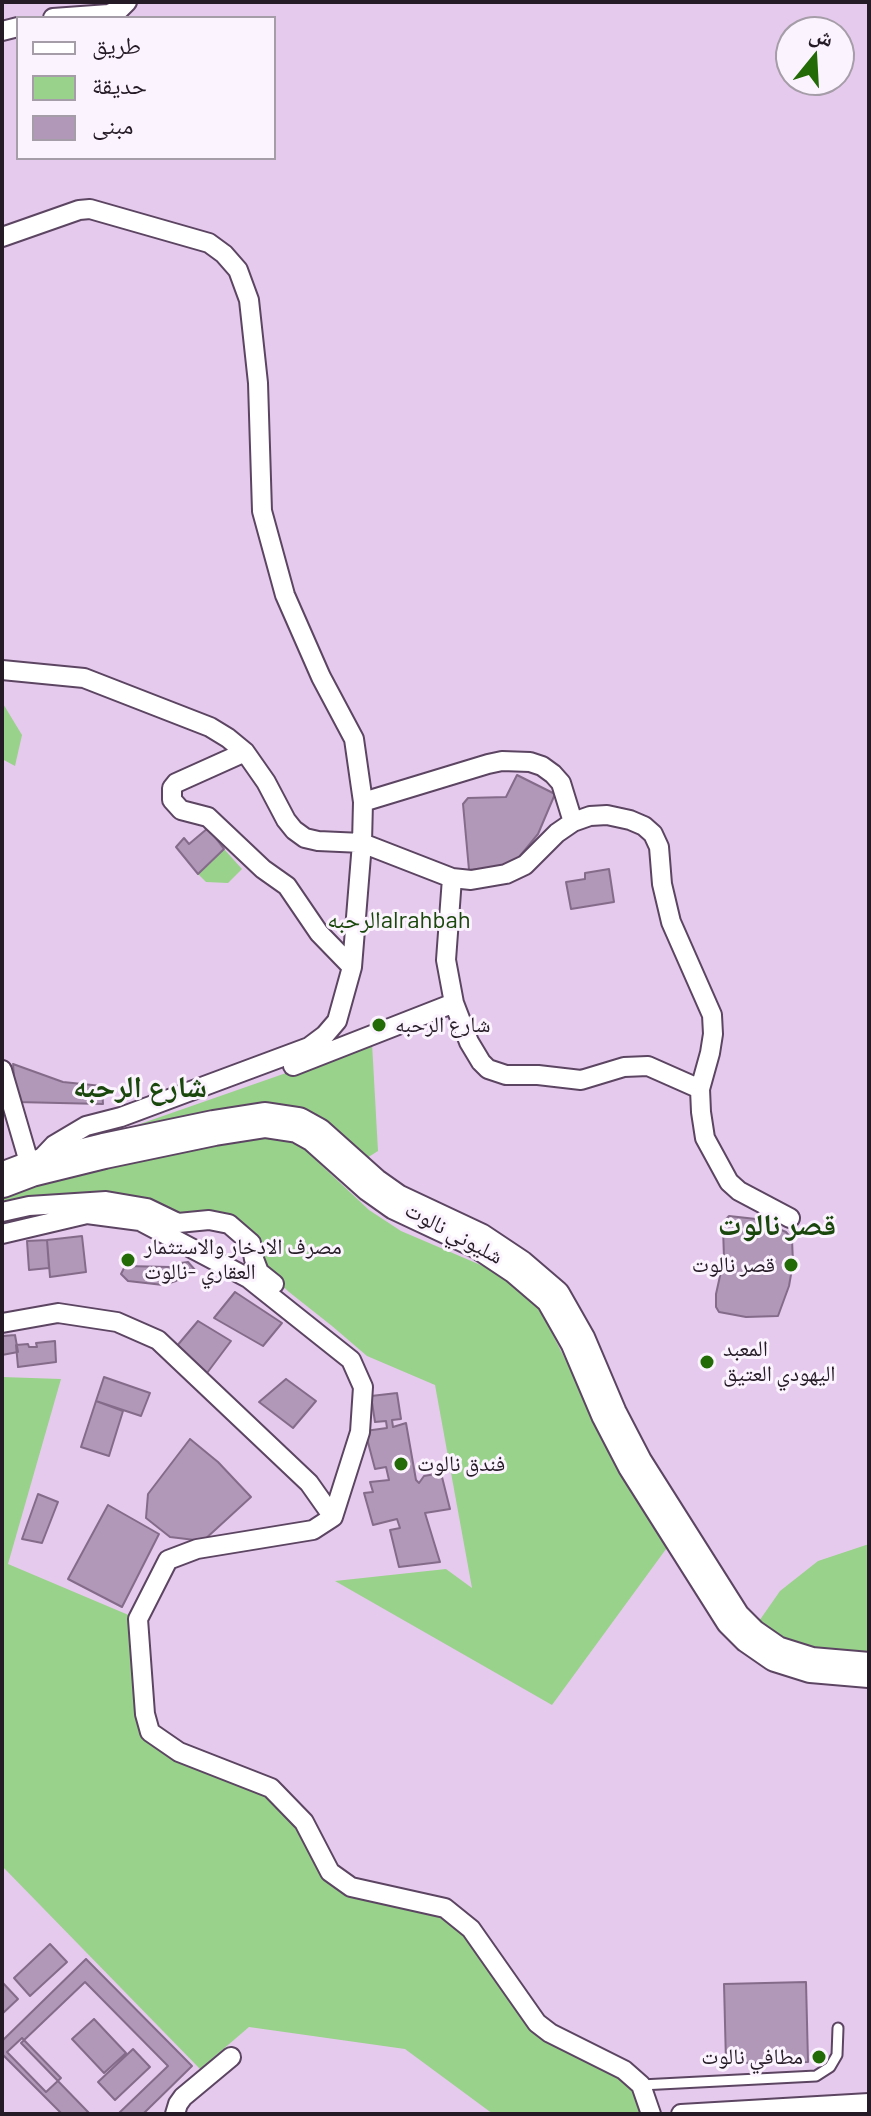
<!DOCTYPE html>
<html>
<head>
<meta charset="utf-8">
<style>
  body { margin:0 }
  #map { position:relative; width:871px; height:2116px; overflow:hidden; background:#e6caed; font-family:Barlow,"Noto Naskh Arabic",sans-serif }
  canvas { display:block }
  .frame { position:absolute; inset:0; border:4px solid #251b27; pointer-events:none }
  .legend { position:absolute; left:16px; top:16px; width:260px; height:144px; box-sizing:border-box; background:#fbf3fe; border:2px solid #a59da8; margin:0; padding:10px 14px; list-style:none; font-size:24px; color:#251b27 }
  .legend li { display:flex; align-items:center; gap:16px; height:40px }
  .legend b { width:40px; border:2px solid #a59da8 }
  .north { position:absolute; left:775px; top:16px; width:80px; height:80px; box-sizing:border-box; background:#fbf3fe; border:2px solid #a59da8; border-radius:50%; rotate:18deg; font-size:22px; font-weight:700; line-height:32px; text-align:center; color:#251b27 }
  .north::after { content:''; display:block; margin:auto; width:28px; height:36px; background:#236b06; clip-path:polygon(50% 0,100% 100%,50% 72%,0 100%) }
</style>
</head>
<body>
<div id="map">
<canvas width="871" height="2116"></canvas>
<div class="frame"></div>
<ul class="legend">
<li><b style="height:10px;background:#fff"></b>طريق</li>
<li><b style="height:22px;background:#99d28b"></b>حديقة</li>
<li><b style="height:22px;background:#b197b8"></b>مبنى</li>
</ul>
<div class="north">ش</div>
</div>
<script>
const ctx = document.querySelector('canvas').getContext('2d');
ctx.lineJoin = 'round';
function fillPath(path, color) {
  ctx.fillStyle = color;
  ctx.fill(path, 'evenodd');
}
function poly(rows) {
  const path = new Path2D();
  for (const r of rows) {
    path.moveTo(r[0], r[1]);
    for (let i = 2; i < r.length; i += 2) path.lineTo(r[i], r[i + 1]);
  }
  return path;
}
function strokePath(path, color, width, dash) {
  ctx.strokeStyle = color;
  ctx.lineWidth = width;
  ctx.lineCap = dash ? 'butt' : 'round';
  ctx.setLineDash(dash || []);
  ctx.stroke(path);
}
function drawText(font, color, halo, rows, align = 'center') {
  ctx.font = font + ' Barlow,"Noto Naskh Arabic",sans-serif';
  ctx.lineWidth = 6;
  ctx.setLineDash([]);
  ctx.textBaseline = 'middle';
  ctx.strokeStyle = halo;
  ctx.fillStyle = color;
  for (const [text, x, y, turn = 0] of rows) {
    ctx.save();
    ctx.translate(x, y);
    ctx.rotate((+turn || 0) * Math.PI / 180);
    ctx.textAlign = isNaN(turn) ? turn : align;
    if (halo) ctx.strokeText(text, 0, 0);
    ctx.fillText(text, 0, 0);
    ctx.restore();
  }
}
fillPath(poly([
  [2,702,22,735,15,766,2,759],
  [224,849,242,869,228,883,206,882,198,874],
  [372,1043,378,1151,359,1163,340,1139,120,1131],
  [250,1138,287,1140,303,1148,369,1210,401,1231,490,1269,534,1298,617,1461,669,1545,552,1705,335,1581,446,1569,472,1588,435,1385,367,1356,332,1326,289,1292,260,1265,227,1230,170,1216,2,1212,2,1198,83,1170],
  [2,1377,61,1379,8,1564,138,1619,150,1732,271,1788,330,1872,445,1908,537,2023,624,2070,651,2114,493,2114,405,2049,249,2027,200,2069,2,1866],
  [869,1544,869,1651,795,1650,757,1624,780,1591,818,1561]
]), '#99d28b');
const building = poly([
  [517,775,555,794,538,834,511,867,469,870,463,804,468,798,506,797,517,775],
  [208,828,224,849,198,874,176,847,184,838,189,844,208,828],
  [609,869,614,902,571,909,566,882,585,879,585,873,609,869],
  [13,1064,63,1082,102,1086,103,1104,16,1102,13,1064],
  [729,1216,756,1219,786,1232,792,1239,793,1263,789,1286,778,1316,746,1317,719,1312,716,1307,716,1294,724,1258,723,1228,725,1220,729,1216],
  [82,1236,86,1272,50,1277,47,1240,82,1236],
  [47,1240,49,1268,29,1270,27,1241,47,1240],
  [188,1262,195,1270,176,1281,163,1285,128,1281,121,1274,125,1266,171,1267,181,1263,188,1262],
  [235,1292,282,1323,263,1346,214,1318,235,1292],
  [198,1321,231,1341,207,1373,176,1347,198,1321],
  [15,1335,18,1352,2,1355,3,1336,15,1335],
  [55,1341,56,1362,18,1367,16,1345,28,1344,29,1347,37,1347,36,1343,55,1341],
  [104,1377,150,1393,141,1416,96,1401,104,1377],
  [286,1379,316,1401,293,1428,259,1402,286,1379],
  [397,1393,401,1419,392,1420,393,1427,406,1423,416,1480,419,1483,424,1476,441,1473,450,1509,425,1513,440,1562,399,1567,390,1530,400,1528,397,1519,373,1525,364,1493,373,1492,370,1482,389,1480,386,1467,375,1469,365,1431,387,1428,386,1421,375,1422,371,1396,397,1393],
  [96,1401,123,1411,109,1456,81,1447,96,1401],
  [190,1439,218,1462,251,1497,203,1541,170,1537,146,1518,148,1494,190,1439],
  [38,1494,58,1502,42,1543,22,1539,38,1494],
  [108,1505,159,1534,122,1607,68,1579,108,1505],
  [50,1944,67,1962,30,1996,14,1978,50,1944],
  [86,1959,192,2066,143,2114,118,2114,168,2066,85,1982,21,2043,90,2114,62,2114,2,2054,2,2041,86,1959],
  [2,1982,18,1999,2,2014,2,1982],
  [806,1982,808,2062,726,2063,724,1984,806,1982],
  [94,2019,126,2053,104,2073,72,2039,94,2019],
  [22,2038,61,2078,46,2092,7,2052,22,2038],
  [133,2049,150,2067,115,2100,98,2082,133,2049]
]);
fillPath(building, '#b197b8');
strokePath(building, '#846b8a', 2);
const lane = poly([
  [641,2085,816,2076,830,2067,837,2055,838,2028]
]);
const street = poly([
  [53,18,109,14,120,9,127,2],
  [2,31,18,27],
  [2,237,79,210,90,209,209,243,224,254,238,270,249,300,258,383,262,511,285,595,321,677,354,739,363,802,362,843,352,967,337,1021,325,1035,309,1047,121,1117,86,1126,54,1145,36,1164],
  [2,670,84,678,210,727,228,738,245,752,266,782,286,820,294,830,305,838,318,841,362,843,452,878,471,880,506,874,525,865,557,833,573,822,590,816,607,815,630,820,644,826,653,834,659,847,662,884,671,922,712,1015,713,1034,710,1053,700,1089,701,1112,705,1138,729,1182,739,1191,790,1218],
  [245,752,176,783,172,788,172,800,181,810,208,817,263,869,287,886,319,933,352,967],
  [363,802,488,764,502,761,530,762,542,766,553,774,561,783,573,822],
  [452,878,446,960,454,1003,469,1042,481,1062,488,1069,506,1075,538,1075,581,1080,624,1067,648,1066,700,1089],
  [293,1066,454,1003],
  [2,1070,31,1169],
  [2,1212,29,1206,106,1201,147,1208,178,1223,209,1220,229,1224,251,1243,254,1259,259,1272,274,1284],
  [2,1234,87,1214,140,1221,248,1278,351,1360,363,1387,360,1432,333,1517],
  [2,1323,58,1313,117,1322,158,1340,309,1483,333,1517],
  [333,1517,313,1530,197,1549,168,1560,138,1619,145,1714,150,1732,179,1752,271,1788,304,1822,330,1872,351,1887,445,1908,471,1929,537,2023,550,2033,624,2070,641,2085,651,2114],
  [175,2114,178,2104,183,2097,231,2057],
  [681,2114,869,2103]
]);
const highway = poly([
  [2,1180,31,1169,104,1151,214,1128,265,1120,298,1125,316,1135,372,1185,396,1202,479,1241,518,1267,553,1297,578,1341,609,1414,635,1464,733,1619,750,1636,776,1654,811,1665,869,1670]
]);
strokePath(lane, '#5c4562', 13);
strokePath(street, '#5c4562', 22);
strokePath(highway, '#5c4562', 38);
strokePath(lane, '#fff', 9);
strokePath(street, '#fff', 18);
strokePath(highway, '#fff', 34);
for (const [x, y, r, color] of [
  [379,1025,8,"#236b06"],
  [128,1260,8,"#236b06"],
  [791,1265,8,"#236b06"],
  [707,1362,8,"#236b06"],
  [401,1464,8,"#236b06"],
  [819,2057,8,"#236b06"]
]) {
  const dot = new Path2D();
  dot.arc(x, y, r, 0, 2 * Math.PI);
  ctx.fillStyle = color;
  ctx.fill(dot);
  strokePath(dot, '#fbf3fe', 3);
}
drawText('22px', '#251b27', '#fbf3fe', [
  ["شارع الرحبه",395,1025],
  ["مصرف الادخار والاستثمار",144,1247],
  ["العقاري -نالوت",144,1272],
  ["قصر نالوت",775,1265,"right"],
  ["المعبد",723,1349],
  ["اليهودي العتيق",723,1374],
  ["فندق نالوت",417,1464],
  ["مطافي نالوت",803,2057,"right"]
], 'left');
drawText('22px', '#251b27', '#fbf3fe', [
  ["شليوني نالوت",454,1233,28]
]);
drawText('24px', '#1a470c', '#fbf3fe', [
  ["الرحبهalrahbah",399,920]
]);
drawText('bold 30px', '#1a470c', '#fbf3fe', [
  ["شارع الرحبه",140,1087],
  ["قصر نالوت",777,1225]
]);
</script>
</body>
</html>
